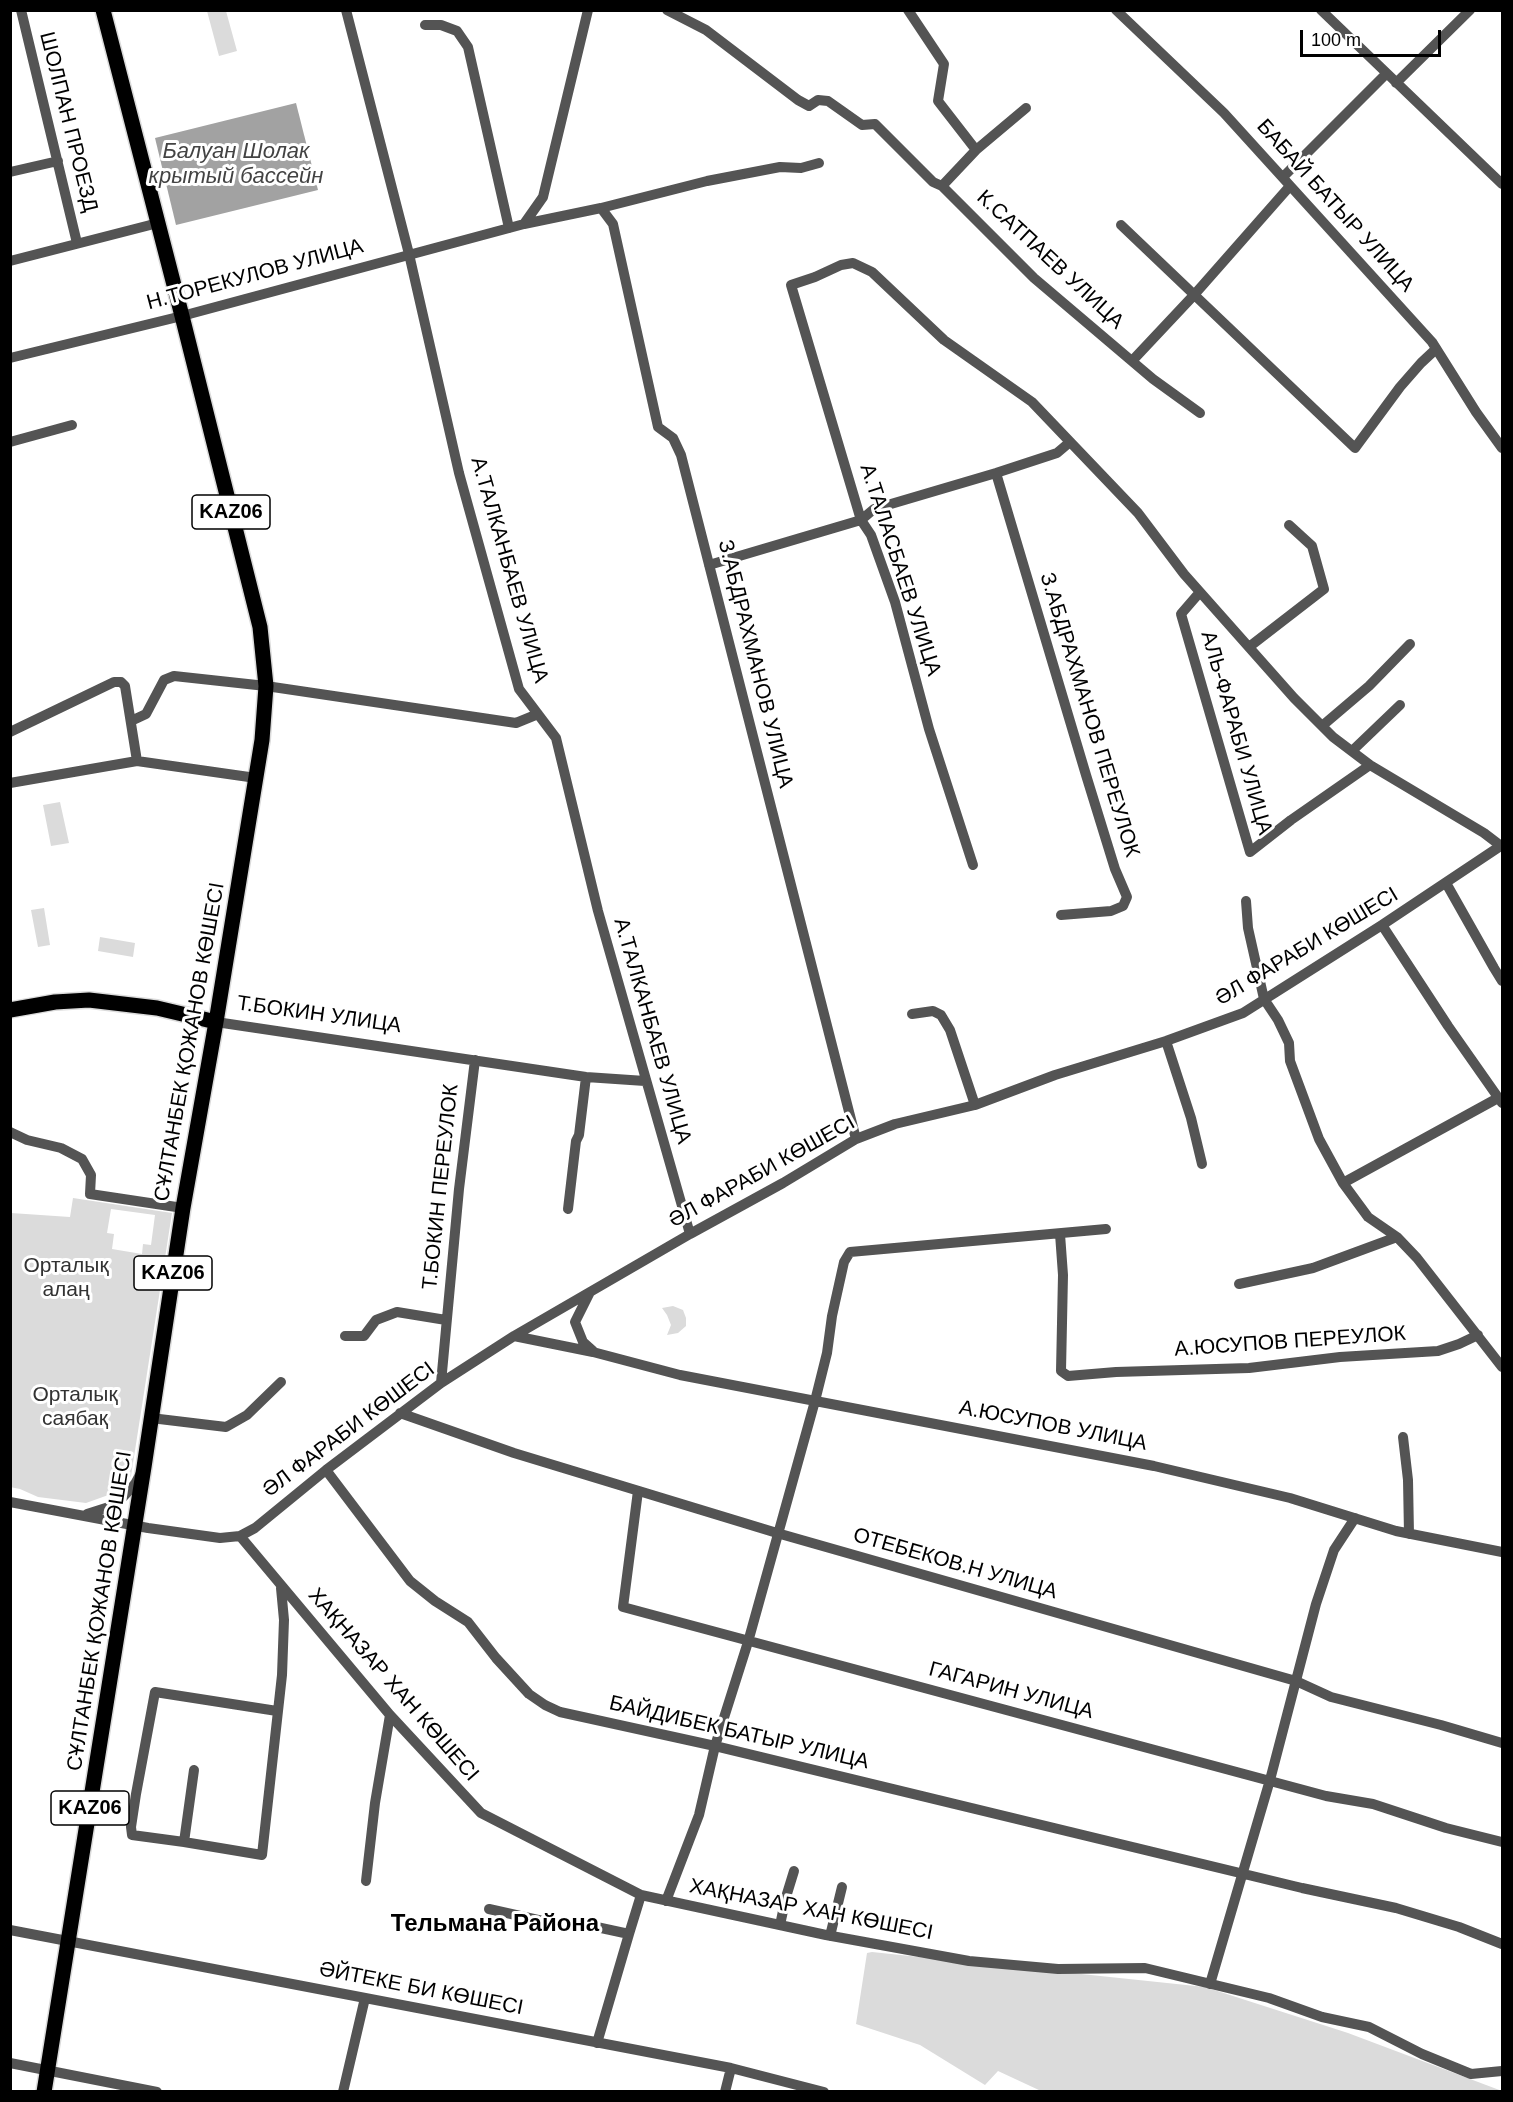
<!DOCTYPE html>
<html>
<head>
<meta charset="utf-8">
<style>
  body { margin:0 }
  #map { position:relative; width:1513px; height:2102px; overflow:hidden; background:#fff; font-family:Helvetica,sans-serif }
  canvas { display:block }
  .frame { position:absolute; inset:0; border:12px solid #000; pointer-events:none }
  .scale { position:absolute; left:1300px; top:30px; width:141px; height:27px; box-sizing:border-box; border:3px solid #000; border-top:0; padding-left:8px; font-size:18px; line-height:21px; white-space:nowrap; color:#000; -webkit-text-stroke:4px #fff; paint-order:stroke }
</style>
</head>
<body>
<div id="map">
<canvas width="1513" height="2102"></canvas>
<div class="frame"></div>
<div class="scale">100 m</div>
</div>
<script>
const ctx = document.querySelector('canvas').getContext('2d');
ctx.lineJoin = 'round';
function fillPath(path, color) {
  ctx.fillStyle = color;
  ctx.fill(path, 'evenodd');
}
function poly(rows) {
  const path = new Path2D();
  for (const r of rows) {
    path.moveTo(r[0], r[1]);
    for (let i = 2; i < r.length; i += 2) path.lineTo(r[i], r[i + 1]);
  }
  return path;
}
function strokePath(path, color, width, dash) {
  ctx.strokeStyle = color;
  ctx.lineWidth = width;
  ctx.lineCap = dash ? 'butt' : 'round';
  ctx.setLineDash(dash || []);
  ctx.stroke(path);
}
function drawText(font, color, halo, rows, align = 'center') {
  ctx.font = font + ' Helvetica,sans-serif';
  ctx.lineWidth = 6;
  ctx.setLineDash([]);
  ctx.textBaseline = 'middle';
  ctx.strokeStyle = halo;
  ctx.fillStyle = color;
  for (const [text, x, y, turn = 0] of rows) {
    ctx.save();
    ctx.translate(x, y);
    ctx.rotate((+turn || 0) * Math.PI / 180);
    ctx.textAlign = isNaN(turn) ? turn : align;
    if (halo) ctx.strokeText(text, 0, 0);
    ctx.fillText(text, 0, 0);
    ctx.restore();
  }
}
fillPath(poly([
  [207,11,226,11,237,51,219,56],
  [60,802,69,843,51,846,43,805],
  [44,908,50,945,38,947,31,910],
  [100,937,135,943,133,957,98,951],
  [73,1198,172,1213,131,1476,114,1493,86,1503,38,1497,20,1489,10,1487,11,1213,70,1217],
  [111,1209,155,1215,151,1245,143,1244,142,1254,112,1249,114,1234,107,1233],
  [673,1306,683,1310,686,1318,686,1326,678,1333,667,1335,671,1325,667,1315,662,1308],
  [872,1952,1205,1987,1348,2033,1502,2091,1041,2091,998,2071,985,2085,920,2045,856,2024,867,1953]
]), '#dbdbdb');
fillPath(poly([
  [296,103,318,190,176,225,155,138]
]), '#a2a2a2');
const primary = poly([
  [10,1010,55,1002,89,1000,157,1008,216,1022],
  [44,2092,144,1467,183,1208,216,1022,262,740,266,686,260,627,182,316,103,10]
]);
strokePath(primary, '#dbdbdb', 18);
strokePath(poly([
  [21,10,77,243],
  [346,10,409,254,459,473,519,689,556,738,598,911,690,1234],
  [667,10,706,30,798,100,809,106,818,100,828,101,862,125,875,124,933,182,942,186],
  [908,10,944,64,938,101,976,150,942,186,1034,278,1153,379,1200,413],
  [1116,10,1224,113,1432,342,1476,412,1502,448],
  [1321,10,1502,184],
  [425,25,441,25,457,31,468,47,509,228],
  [1396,83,1470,10],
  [976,150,1026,108],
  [10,172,58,161],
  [1283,177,1386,74],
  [601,208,613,224,658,427,673,438,681,455,856,1139],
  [524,224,543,197,588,10],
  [1121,225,1355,448,1400,387,1421,363,1436,349],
  [10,261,158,223],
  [10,358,182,316,524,224,601,208,707,181,780,167,801,168,819,163],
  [1132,361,1194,295,1290,186],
  [10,442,72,425],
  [996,473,1086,775,1115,869,1127,897,1123,906,1111,911,1061,915],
  [709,565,861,520,874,509,996,473,1057,453,1070,442],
  [1200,592,1181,614,1250,852,1291,820,1370,765],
  [1249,647,1324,589,1312,546,1289,525],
  [131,721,146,714,164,680,174,676,266,686,516,723,538,714],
  [1322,726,1369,686,1410,644],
  [10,732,114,682,121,682,125,686,137,761],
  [1352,751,1400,705],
  [10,783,137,761,256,778],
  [973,865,929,729,895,602,871,535,861,520,791,285,815,277,841,265,853,263,872,272,944,340,1032,402,1138,513,1184,574,1294,698,1333,737,1370,765,1484,833,1501,846],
  [1446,883,1494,968,1502,981],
  [1246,901,1248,928,1264,999,1278,1020,1289,1043,1290,1061,1319,1139,1343,1183,1368,1217,1397,1237,1417,1258,1502,1367],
  [1382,925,1448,1026,1502,1103],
  [912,1014,933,1011,941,1015,950,1030,975,1105],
  [216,1022,586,1077,645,1081],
  [1166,1041,1191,1118,1202,1164],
  [10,1132,27,1140,61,1148,82,1159,91,1175,90,1194,183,1208],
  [1343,1183,1498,1098],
  [568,1209,576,1141,579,1135,586,1077],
  [1060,1234,1063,1275,1061,1371,1068,1376,1116,1372,1249,1368,1340,1357,1438,1351,1459,1344,1478,1335],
  [1239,1284,1313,1268,1397,1237],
  [590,1292,575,1322,583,1342,593,1351],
  [345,1336,364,1336,376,1320,397,1312,446,1320],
  [514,1336,593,1352,680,1375,1154,1466,1290,1498,1396,1531,1502,1552],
  [441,1383,459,1189,475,1060],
  [400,1413,514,1453,777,1533,1296,1681,1331,1697,1441,1725,1502,1743],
  [151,1418,226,1427,247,1415,281,1382],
  [1403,1437,1408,1480,1409,1534],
  [326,1470,410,1581,435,1601,468,1622,496,1658,529,1694,545,1705,560,1712,715,1746,1302,1888,1396,1908,1459,1927,1502,1944],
  [638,1491,623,1607,1326,1796,1373,1804,1446,1828,1502,1842],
  [10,1502,148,1528,220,1538,240,1536,255,1528,326,1470,441,1383,514,1336,690,1234,783,1183,856,1139,895,1124,975,1105,1055,1075,1166,1041,1243,1013,1382,925,1502,845],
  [87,1514,112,1506,122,1498,135,1484,140,1475],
  [240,1536,390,1715,481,1813,641,1895,826,1935,969,1961,1058,1969,1145,1968,1269,1998,1322,2017,1369,2027,1422,2054,1471,2074,1502,2071],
  [194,1770,184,1842,262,1855,282,1675,284,1620,281,1588],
  [184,1842,132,1835,131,1827,136,1794,155,1692,277,1711],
  [366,1881,375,1803,390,1715],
  [666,1901,699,1815,715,1746,748,1642,815,1401,827,1353,832,1316,844,1262,850,1252,1106,1229],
  [489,1909,565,1926,578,1923,629,1934,597,2043],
  [780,1925,786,1897,794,1871],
  [10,1930,731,2068,824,2092],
  [629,1934,641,1895],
  [830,1936,842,1887],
  [1210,1984,1270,1780,1316,1604,1334,1550,1355,1518],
  [10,2063,157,2092],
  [343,2092,365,1998],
  [725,2092,731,2068]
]), '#545454', 10);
strokePath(primary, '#000', 15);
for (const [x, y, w] of [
  [231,512,78],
  [173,1273,78],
  [90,1808,78]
]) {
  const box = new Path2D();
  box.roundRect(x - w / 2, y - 17, w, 34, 4.5);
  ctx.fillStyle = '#fff';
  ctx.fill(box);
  strokePath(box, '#000', 1.5);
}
drawText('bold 20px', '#000', null, [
  ["KАZ06",231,512],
  ["KАZ06",173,1273],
  ["KАZ06",90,1808]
]);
drawText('21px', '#000', '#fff', [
  ["ШОЛПАН ПРОЕЗД",68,122,76],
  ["БАБАЙ БАТЫР УЛИЦА",1335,206,48],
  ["К.САТПАЕВ УЛИЦА",1050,260,43],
  ["Н.ТОРЕКУЛОВ УЛИЦА",255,275,-15],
  ["А.ТАЛКАНБАЕВ УЛИЦА",509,570,74],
  ["А.ТАЛАСБАЕВ УЛИЦА",900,570,72],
  ["З.АБДРАХМАНОВ УЛИЦА",755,664,76],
  ["З.АБДРАХМАНОВ ПЕРЕУЛОК",1089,715,73],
  ["АЛЬ-ФАРАБИ УЛИЦА",1236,733,74],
  ["ӘЛ ФАРАБИ КӨШЕСІ",1307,947,-31],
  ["Т.БОКИН УЛИЦА",319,1015,8],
  ["А.ТАЛКАНБАЕВ УЛИЦА",652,1031,74],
  ["СҰЛТАНБЕК ҚОЖАНОВ КӨШЕСІ",190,1042,-80],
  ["ӘЛ ФАРАБИ КӨШЕСІ",762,1172,-29],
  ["Т.БОКИН ПЕРЕУЛОК",441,1187,-84],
  ["А.ЮСУПОВ ПЕРЕУЛОК",1290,1342,-4],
  ["А.ЮСУПОВ УЛИЦА",1053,1426,11],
  ["ӘЛ ФАРАБИ КӨШЕСІ",349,1430,-37],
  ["ОТЕБЕКОВ.Н УЛИЦА",955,1564,16],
  ["СҰЛТАНБЕК ҚОЖАНОВ КӨШЕСІ",100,1611,-81],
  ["ХАҚНАЗАР ХАН КӨШЕСІ",393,1685,49],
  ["ГАГАРИН УЛИЦА",1011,1691,15],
  ["БАЙДИБЕК БАТЫР УЛИЦА",739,1733,13],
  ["ХАҚНАЗАР ХАН КӨШЕСІ",811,1910,11],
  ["ӘЙТЕКЕ БИ КӨШЕСІ",421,1989,11]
]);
drawText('21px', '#323232', '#fff', [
  ["Орталық",66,1266],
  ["алаң",66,1290],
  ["Орталық",75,1395],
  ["саябақ",75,1419]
]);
drawText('italic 22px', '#434343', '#fff', [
  ["Балуан Шолак",236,152],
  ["крытый бассейн",236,177]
]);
drawText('bold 24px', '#000', '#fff', [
  ["Тельмана Района",495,1924]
]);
</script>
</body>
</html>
